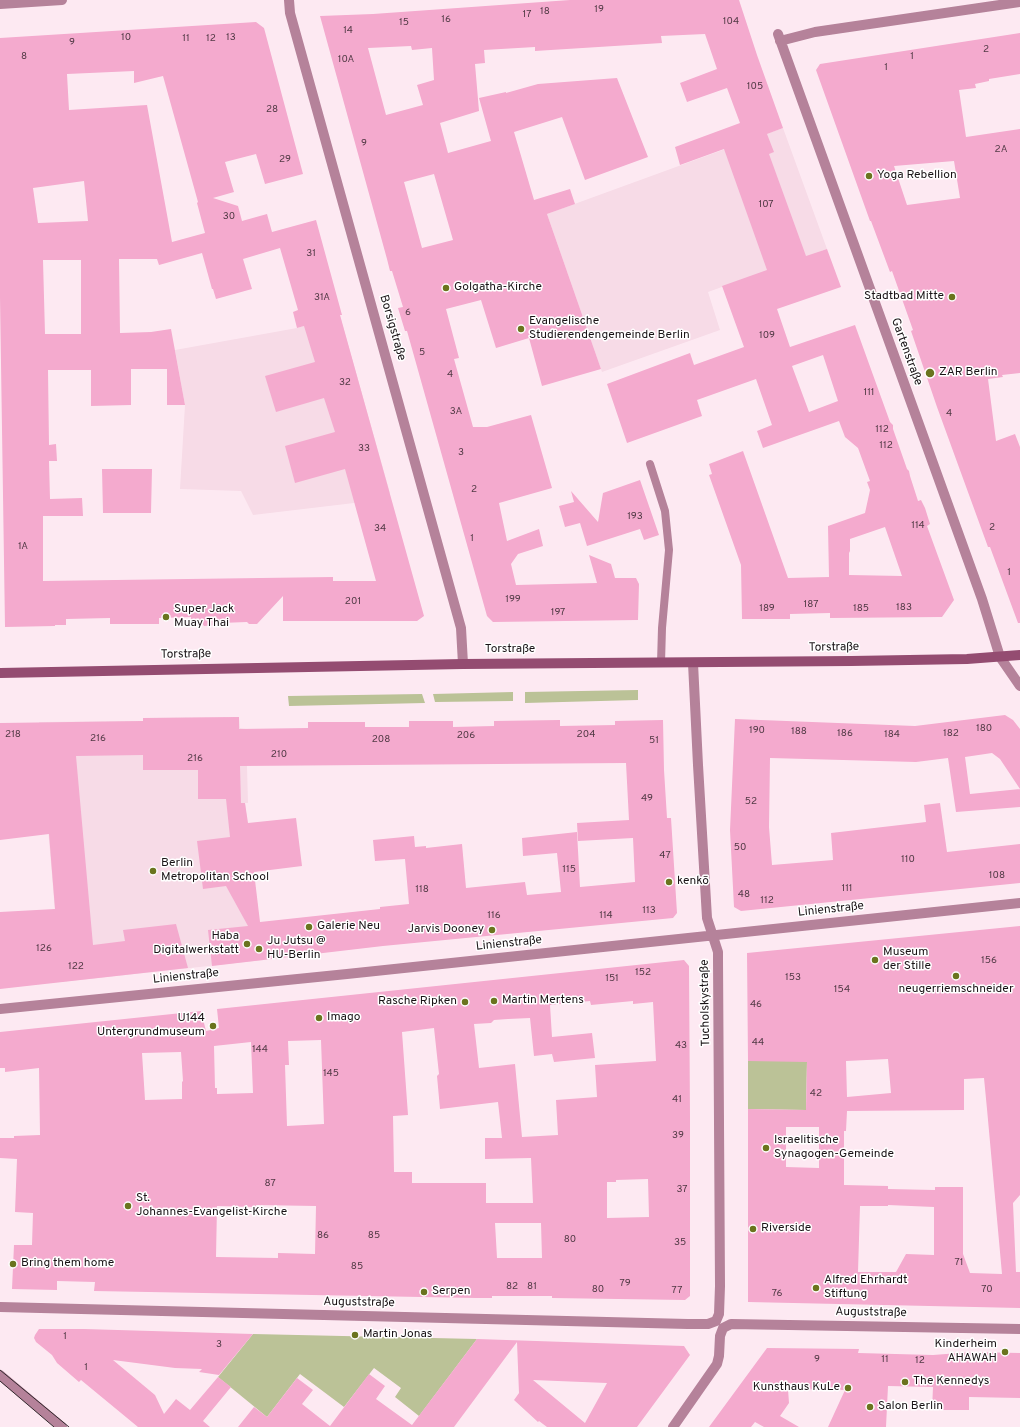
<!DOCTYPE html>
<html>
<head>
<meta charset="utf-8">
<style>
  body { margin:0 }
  canvas { display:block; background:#fde9f2 }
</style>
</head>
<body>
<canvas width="1020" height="1427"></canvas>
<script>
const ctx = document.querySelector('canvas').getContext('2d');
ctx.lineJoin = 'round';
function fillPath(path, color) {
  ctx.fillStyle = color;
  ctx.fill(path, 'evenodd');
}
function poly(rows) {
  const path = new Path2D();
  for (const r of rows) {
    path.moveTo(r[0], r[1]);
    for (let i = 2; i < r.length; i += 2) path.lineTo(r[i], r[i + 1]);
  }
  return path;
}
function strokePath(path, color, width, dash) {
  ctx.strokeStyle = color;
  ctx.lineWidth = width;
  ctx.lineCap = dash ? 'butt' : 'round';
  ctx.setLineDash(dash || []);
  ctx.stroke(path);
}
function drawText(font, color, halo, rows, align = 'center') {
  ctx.font = font + ' Overpass,sans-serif';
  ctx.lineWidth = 3;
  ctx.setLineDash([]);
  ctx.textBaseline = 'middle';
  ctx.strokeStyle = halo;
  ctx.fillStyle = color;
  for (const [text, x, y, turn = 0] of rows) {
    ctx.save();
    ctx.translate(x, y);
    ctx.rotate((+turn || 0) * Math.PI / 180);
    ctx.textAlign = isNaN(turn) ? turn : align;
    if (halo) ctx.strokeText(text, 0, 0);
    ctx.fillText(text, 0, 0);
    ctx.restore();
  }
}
fillPath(poly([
  [783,128,827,249,708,292,720,330,602,372,547,214],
  [340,316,390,493,354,503,253,515,241,491,180,489,185,405,175,350,297,328],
  [239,717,240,728,246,729,248,803,245,803,264,960,61,982,39,722,143,721,143,718]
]), '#f7dbe7');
fillPath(poly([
  [638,690,638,700,525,703,525,692],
  [513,692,513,701,435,702,433,694],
  [422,694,425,703,289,706,288,696],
  [748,1061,807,1061,806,1110,748,1109],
  [253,1334,477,1339,419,1416,395,1397,401,1388,374,1368,344,1407,300,1374,267,1417,218,1377]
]), '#bbc297');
fillPath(poly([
  [570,0,739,0,757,55,783,128,767,134,774,152,769,154,806,256,827,249,841,287,777,309,790,347,855,325,890,422,893,425,893,429,907,469,909,471,910,476,918,501,921,500,925,508,930,524,927,526,954,600,942,617,830,618,830,613,790,614,790,619,742,619,741,565,709,475,712,474,709,464,743,451,788,578,829,577,828,526,865,513,870,490,867,482,870,481,858,448,845,437,839,421,763,448,757,431,772,425,756,379,697,400,702,416,627,443,607,384,690,353,694,365,744,347,722,286,767,270,724,149,680,165,675,147,740,123,727,88,687,102,680,83,717,69,705,34,661,36,662,43,535,51,535,47,484,50,485,63,475,64,479,111,440,123,448,153,491,141,479,98,506,92,506,93,538,84,617,78,648,157,585,180,562,117,514,132,534,200,570,189,575,204,547,214,601,369,542,386,529,338,496,348,481,300,446,309,459,358,454,359,473,427,487,427,531,415,552,488,499,503,507,541,539,529,543,546,518,554,511,564,516,585,597,583,589,555,611,564,615,578,636,578,639,584,638,620,493,622,487,616,407,331,405,331,398,308,403,307,392,271,390,271,387,259,320,16,373,14],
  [411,46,412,50,432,48,434,80,417,85,423,105,386,115,368,48],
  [434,174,453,240,422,248,404,182],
  [823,355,838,401,809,412,792,366],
  [885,527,902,576,849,575,849,553,850,551,850,539],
  [256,22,264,28,303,174,265,184,256,154,225,162,234,192,213,198,238,206,242,221,267,214,272,232,316,220,342,315,340,315,424,616,417,621,283,621,283,596,257,624,249,624,247,622,221,623,220,625,204,626,202,623,191,623,191,617,159,618,159,624,110,624,110,618,66,619,66,625,55,625,55,626,5,627,0,297,0,38],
  [134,71,134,83,163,76,198,202,197,203,205,233,172,242,147,105,69,110,67,74],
  [84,181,88,221,38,223,33,188],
  [280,248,298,310,293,312,297,328,304,326,315,362,265,376,276,412,324,398,335,432,285,446,295,483,345,469,376,581,333,581,333,577,43,581,43,516,83,516,82,498,50,499,49,461,57,461,56,444,49,445,48,370,91,370,91,406,131,405,131,369,167,369,167,405,185,405,171,329,151,332,120,333,119,259,157,259,159,265,202,253,212,289,213,289,216,299,252,289,243,259],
  [43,260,81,260,81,334,45,334],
  [1020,33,1020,74,989,79,989,81,975,84,976,88,959,90,966,137,1020,129,1020,373,1002,375,1003,377,988,379,996,441,1015,434,1020,447,1020,623,1018,623,990,547,988,547,937,407,911,331,913,330,892,271,890,272,871,221,870,221,816,70,820,64],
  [954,161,960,198,907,205,894,166],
  [102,469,152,469,151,513,103,513],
  [640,480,659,535,644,540,640,529,587,546,580,523,565,527,559,506,574,502,571,491,598,522,603,493],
  [1005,715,1013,720,1020,729,1020,807,956,812,948,758,916,762,770,758,769,827,772,865,833,860,831,833,926,822,924,805,940,803,947,852,1020,844,1020,883,741,911,734,907,730,830,735,719,915,726],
  [992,753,1000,759,1020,789,970,794,965,757],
  [239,717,239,729,308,728,308,722,365,722,365,727,409,727,409,721,453,721,453,727,494,726,494,721,560,720,560,726,615,725,615,721,663,720,664,770,667,818,671,818,677,913,673,918,383,946,212,966,208,930,248,926,226,886,203,889,197,841,230,837,226,799,198,799,198,770,143,770,143,755,76,756,93,945,125,941,123,930,176,924,188,968,0,989,0,912,55,909,49,834,0,840,0,723,143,721,143,718],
  [626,763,629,820,577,823,578,841,633,838,635,882,580,887,577,832,522,838,523,856,557,853,561,892,527,895,525,882,466,888,462,844,426,848,426,846,415,847,414,836,373,840,375,861,405,859,409,904,380,907,380,909,260,922,254,872,302,866,296,818,248,823,245,803,241,803,240,766],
  [1020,926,1020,1195,1013,1203,1016,1272,1020,1272,1020,1308,748,1302,748,1109,806,1110,807,1062,748,1061,747,953],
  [888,1059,891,1093,847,1097,846,1061],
  [984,1078,987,1109,1002,1274,970,1273,963,1254,963,1187,935,1187,935,1190,888,1189,888,1186,844,1185,844,1131,846,1131,847,1111,964,1110,964,1079],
  [786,1127,819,1127,819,1168,786,1167],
  [888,1205,934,1207,934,1255,906,1254,896,1272,858,1272,860,1206,888,1206],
  [684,960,689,966,690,1118,690,1296,685,1300,552,1298,552,1296,492,1296,492,1298,476,1298,94,1291,95,1282,57,1281,57,1290,12,1289,14,1245,32,1245,33,1213,15,1212,17,1159,0,1158,0,1138,14,1138,14,1136,40,1135,39,1068,5,1072,5,1068,0,1068,0,1032,201,1011,206,1031,219,1028,217,1009],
  [590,1001,591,1005,633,1001,633,1004,653,1002,656,1061,595,1065,597,1097,556,1100,558,1135,522,1137,515,1064,479,1068,474,1024,491,1023,494,1020,508,1019,530,1018,534,1056,552,1054,554,1062,595,1058,592,1033,552,1037,550,1005],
  [434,1028,439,1074,437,1076,440,1109,498,1102,502,1138,485,1138,485,1159,531,1158,533,1203,486,1203,486,1183,412,1183,412,1172,394,1172,393,1116,408,1115,402,1032],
  [321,1040,324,1124,287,1126,285,1065,289,1065,288,1041],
  [251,1042,253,1093,217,1094,217,1088,215,1088,214,1046],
  [181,1052,183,1081,182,1082,182,1099,145,1100,142,1053],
  [648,1179,649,1217,607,1218,607,1182,616,1182,616,1180],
  [256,1205,316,1206,315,1254,278,1253,278,1258,216,1257,217,1206,256,1207],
  [495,1223,541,1223,542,1258,497,1258],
  [39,1329,84,1329,253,1334,219,1375,199,1372,202,1369,175,1368,113,1360,155,1395,164,1414,176,1399,190,1410,218,1377,231,1387,203,1421,210,1427,138,1427,81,1380,79,1382,57,1363,52,1355,36,1342,34,1338,35,1335],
  [477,1339,684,1346,690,1355,637,1427,547,1427,539,1421,538,1422,514,1400,519,1393,517,1342,454,1427,238,1427,254,1407,267,1417,297,1378,313,1390,302,1404,330,1426,369,1374,385,1386,376,1399,412,1425],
  [533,1380,607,1383,585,1423],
  [767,1348,859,1349,858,1353,933,1355,972,1352,1020,1353,1020,1398,969,1397,969,1410,932,1410,933,1387,888,1386,886,1427,828,1427,845,1390,788,1389,789,1403,780,1416,799,1427,764,1427,755,1422,751,1427,709,1427]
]), '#f4aace');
strokePath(poly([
  [650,464,665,511,669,550,662,628,661,663]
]), '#b5829a', 8);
strokePath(poly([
  [289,0,290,13,461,628,463,664],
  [0,4,62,0],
  [778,34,982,599,1000,657,1020,686],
  [780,41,815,32,1020,2],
  [0,1009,347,974,1020,903],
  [0,1307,688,1324,708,1324,716,1321,719,1314,720,1286,718,959,718,952,707,918,698,765,693,663],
  [673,1427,717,1364,719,1356,720,1336,723,1328,731,1324,1020,1329]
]), '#b5829a', 10);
strokePath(poly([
  [0,1375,62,1427]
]), '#b5829a', 10);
strokePath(poly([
  [0,673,463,664,851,661,967,659,1020,655]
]), '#944c71', 10);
strokePath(poly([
  [0,1370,69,1427],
  [0,1381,54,1427]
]), '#322b2e', 1);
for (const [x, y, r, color] of [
  [869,176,4,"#6a741e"],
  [446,288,4,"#6a741e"],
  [952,297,4,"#6a741e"],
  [521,329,4,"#6a741e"],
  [930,373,5,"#6a741e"],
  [166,617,4,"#6a741e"],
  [153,871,4,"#6a741e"],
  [669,882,4,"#6a741e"],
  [309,927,4,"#6a741e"],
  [492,930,4,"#6a741e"],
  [247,944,4,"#6a741e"],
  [259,949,4,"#6a741e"],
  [875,960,4,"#6a741e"],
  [956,976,4,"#6a741e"],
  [494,1001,4,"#6a741e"],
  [465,1002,4,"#6a741e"],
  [319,1018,4,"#6a741e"],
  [213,1026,4,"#6a741e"],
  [766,1148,4,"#6a741e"],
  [128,1206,4,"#6a741e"],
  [753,1229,4,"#6a741e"],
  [13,1264,4,"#6a741e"],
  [816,1288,4,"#6a741e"],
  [424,1292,4,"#6a741e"],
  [355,1335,4,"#6a741e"],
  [1005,1352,4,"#6a741e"],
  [905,1382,4,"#6a741e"],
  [848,1388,4,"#6a741e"],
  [870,1407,4,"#6a741e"]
]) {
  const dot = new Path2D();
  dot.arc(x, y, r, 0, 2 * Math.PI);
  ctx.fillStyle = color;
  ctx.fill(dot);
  strokePath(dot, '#fff', 1.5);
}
drawText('10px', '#503944', null, [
  ["19",599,10],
  ["18",545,12],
  ["17",527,15],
  ["16",446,20],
  ["104",731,22],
  ["15",404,23],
  ["14",348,31],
  ["10",126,38],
  ["13",231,38],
  ["11",186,39],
  ["12",211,39],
  ["9",72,43],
  ["2",986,50],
  ["8",24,57],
  ["1",912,57],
  ["10A",346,60],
  ["1",886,68],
  ["105",755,87],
  ["28",272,110],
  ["9",364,144],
  ["2A",1001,150],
  ["29",285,160],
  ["107",766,205],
  ["30",229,217],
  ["31",311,254],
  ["31A",322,298],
  ["6",408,313],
  ["109",767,336],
  ["5",422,353],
  ["4",450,375],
  ["32",345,383],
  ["111",869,393],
  ["3A",456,412],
  ["4",949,414],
  ["112",882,430],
  ["112",886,446],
  ["33",364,449],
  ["3",461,453],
  ["2",474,490],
  ["193",635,517],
  ["114",918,526],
  ["2",992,528],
  ["34",380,529],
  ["1",472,539],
  ["1A",23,547],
  ["1",1009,573],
  ["199",513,600],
  ["201",353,602],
  ["187",811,605],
  ["183",904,608],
  ["189",767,609],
  ["185",861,609],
  ["197",558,613],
  ["180",984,729],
  ["190",757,731],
  ["188",799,732],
  ["186",845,734],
  ["182",951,734],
  ["218",13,735],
  ["204",586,735],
  ["184",892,735],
  ["206",466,736],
  ["216",98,739],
  ["208",381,740],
  ["51",654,741],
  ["210",279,755],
  ["216",195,759],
  ["49",647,799],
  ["52",751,802],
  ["50",740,848],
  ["47",665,856],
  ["110",908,860],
  ["115",569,870],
  ["108",997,876],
  ["111",847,889],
  ["118",422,890],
  ["48",744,895],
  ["112",767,901],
  ["113",649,911],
  ["116",494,916],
  ["114",606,916],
  ["126",44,949],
  ["156",989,961],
  ["122",76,967],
  ["152",643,973],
  ["153",793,978],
  ["151",612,979],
  ["154",842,990],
  ["46",756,1005],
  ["44",758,1043],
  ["43",681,1046],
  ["144",260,1050],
  ["145",331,1074],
  ["42",816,1094],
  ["41",677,1100],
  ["39",678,1136],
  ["87",270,1184],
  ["37",682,1190],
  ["86",323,1236],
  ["85",374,1236],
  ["80",570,1240],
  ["35",680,1243],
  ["71",959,1263],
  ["85",357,1267],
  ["79",625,1284],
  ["82",512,1287],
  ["81",532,1287],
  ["80",598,1290],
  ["70",987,1290],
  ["77",677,1291],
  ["76",777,1294],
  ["1",65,1337],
  ["3",219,1345],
  ["9",817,1360],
  ["11",885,1360],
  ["12",920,1361],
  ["1",86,1368]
]);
drawText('12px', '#191316', '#fff', [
  ["Yoga Rebellion",877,176],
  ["Golgatha-Kirche",454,288],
  ["Stadtbad Mitte",944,297,"right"],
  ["Evangelische",529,322],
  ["Studierendengemeinde Berlin",529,336],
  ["ZAR Berlin",939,373],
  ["Super Jack",174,610],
  ["Muay Thai",174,624],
  ["Berlin",161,864],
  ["Metropolitan School",161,878],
  ["kenkō",677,882],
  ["Galerie Neu",317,927],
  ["Jarvis Dooney",484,930,"right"],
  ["Haba",239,937,"right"],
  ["Digitalwerkstatt",239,951,"right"],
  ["Ju Jutsu @",267,942],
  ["HU-Berlin",267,956],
  ["Museum",883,953],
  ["der Stille",883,967],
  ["neugerriemschneider",956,990,"center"],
  ["Martin Mertens",502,1001],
  ["Rasche Ripken",457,1002,"right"],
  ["Imago",327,1018],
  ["U144",205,1019,"right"],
  ["Untergrundmuseum",205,1033,"right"],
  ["Israelitische",774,1141],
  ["Synagogen-Gemeinde",774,1155],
  ["St.",136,1199],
  ["Johannes-Evangelist-Kirche",136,1213],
  ["Riverside",761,1229],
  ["Bring them home",21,1264],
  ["Alfred Ehrhardt",824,1281],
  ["Stiftung",824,1295],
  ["Serpen",432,1292],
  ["Martin Jonas",363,1335],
  ["Kinderheim",997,1345,"right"],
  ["AHAWAH",997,1359,"right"],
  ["The Kennedys",913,1382],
  ["Kunsthaus KuLe",840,1388,"right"],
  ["Salon Berlin",878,1407]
], 'left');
drawText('12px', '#191316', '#fff', [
  ["Borsigstraße",392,328,74],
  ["Gartenstraße",906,352,70],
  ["Torstraße",834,648,-1],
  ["Torstraße",510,650],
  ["Torstraße",186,655,-1],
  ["Linienstraße",831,910,-6],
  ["Linienstraße",509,944,-6],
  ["Linienstraße",186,977,-6],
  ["Tucholskystraße",706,1003,-91],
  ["Auguststraße",359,1303,1],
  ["Auguststraße",871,1313,1]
]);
</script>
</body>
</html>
